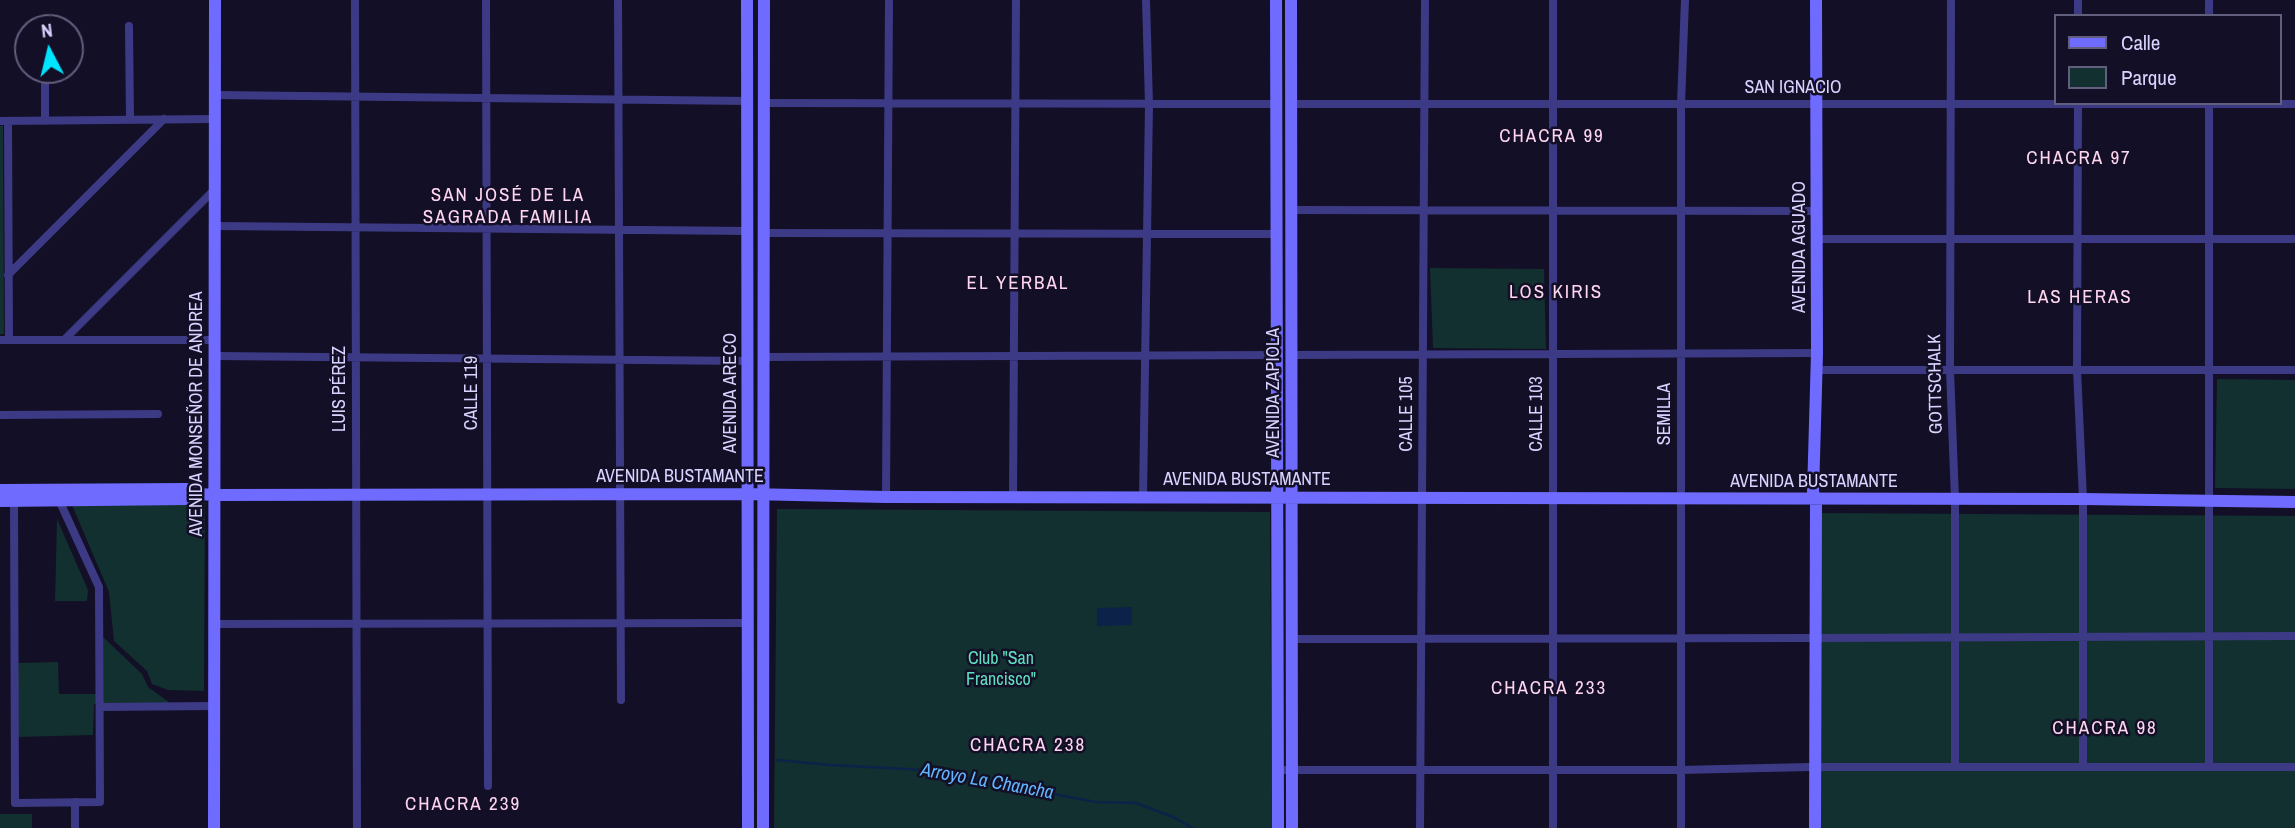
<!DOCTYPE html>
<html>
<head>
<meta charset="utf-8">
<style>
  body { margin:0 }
  #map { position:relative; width:2295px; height:828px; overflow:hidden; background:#130f26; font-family:"Archivo Narrow",sans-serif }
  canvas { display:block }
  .legend { position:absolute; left:2054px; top:14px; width:228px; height:91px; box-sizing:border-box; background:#130f26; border:2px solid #625e7d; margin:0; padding:9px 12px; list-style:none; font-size:21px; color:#d9d4ff }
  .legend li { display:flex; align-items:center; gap:14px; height:35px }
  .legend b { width:35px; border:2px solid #625e7d }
  .north { position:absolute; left:14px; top:14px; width:70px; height:70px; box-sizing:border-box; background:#130f26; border:2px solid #625e7d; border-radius:50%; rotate:353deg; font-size:19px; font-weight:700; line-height:28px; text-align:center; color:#d9d4ff }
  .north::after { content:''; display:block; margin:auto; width:24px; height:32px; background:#00e5ff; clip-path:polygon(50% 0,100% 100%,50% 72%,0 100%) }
</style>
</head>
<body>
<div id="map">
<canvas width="2295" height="828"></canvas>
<ul class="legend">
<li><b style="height:9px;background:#6f6bff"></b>Calle</li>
<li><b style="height:19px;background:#12302f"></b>Parque</li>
</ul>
<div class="north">N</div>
</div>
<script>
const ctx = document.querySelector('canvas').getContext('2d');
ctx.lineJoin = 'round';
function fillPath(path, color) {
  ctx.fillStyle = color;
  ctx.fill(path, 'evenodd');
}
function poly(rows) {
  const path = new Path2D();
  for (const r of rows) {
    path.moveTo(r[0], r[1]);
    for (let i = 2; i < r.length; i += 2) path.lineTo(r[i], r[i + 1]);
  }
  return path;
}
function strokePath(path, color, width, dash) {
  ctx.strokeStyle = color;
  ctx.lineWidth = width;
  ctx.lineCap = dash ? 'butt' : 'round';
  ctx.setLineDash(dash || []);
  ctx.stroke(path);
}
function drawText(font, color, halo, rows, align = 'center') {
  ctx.font = font + ' "Archivo Narrow",sans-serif';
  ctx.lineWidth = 5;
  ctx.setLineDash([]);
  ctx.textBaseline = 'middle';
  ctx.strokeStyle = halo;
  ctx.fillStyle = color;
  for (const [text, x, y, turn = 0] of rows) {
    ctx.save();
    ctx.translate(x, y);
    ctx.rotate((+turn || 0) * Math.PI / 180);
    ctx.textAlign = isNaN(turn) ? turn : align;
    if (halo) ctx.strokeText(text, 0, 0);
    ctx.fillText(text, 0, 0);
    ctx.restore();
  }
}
fillPath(poly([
  [0,126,3,126,4,334,0,334],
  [1430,268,1544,269,1546,349,1433,348],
  [2217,379,2295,380,2295,489,2215,488],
  [205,503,204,691,168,690,152,684,147,671,114,641,109,592,72,505],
  [777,509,1270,512,1272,828,774,828],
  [1818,513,2295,516,2295,828,1817,828],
  [57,519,88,590,87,601,55,601],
  [102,636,142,674,148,687,173,705,94,704,93,735,18,737,18,663,58,662,59,694,102,694],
  [0,814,32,814,32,828,0,828]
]), '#12302f');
fillPath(poly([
  [1132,607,1132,625,1097,626,1097,608]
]), '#0c2248');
strokePath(poly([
  [777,760,830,765,925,770,1096,802,1136,803,1173,817,1193,828]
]), '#0c2248', 2.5);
strokePath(poly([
  [355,0,357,828],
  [486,0,488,786],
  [618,0,621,700],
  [1951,0,1950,370,1955,499,1955,767],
  [2078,16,2078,0],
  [2209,16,2209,0],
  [129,26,130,120],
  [45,70,45,121],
  [215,95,749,101],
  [764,103,1276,104],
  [2078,103,2077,370,2083,499,2083,767],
  [2209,103,2209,766],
  [1291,104,2295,104],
  [0,121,215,119],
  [8,121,9,340],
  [1291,210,1818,211],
  [215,226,749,231],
  [764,233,1277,234],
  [1817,239,2295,239],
  [8,275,164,119],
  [0,340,215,340],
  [64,340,215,189],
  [1292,355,1817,353],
  [215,356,749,361],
  [763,357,1277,355],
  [1817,370,2295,370],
  [0,415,158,414],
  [14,496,15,803,100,802,99,587,59,500],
  [886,497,889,0],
  [1013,498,1016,0],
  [1143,498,1149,104,1146,0],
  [214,624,749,623],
  [1815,638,2295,636],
  [1292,639,1810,638],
  [100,707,214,706],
  [1815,767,2295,767],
  [1278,770,1680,770,1809,767],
  [75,802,75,828],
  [1420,828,1425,0],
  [1553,828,1553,0],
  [1681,828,1681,104,1685,0]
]), '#3d3a85', 8);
strokePath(poly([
  [747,0,748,828],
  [1276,0,1278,828],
  [1291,0,1292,828],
  [0,490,187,489,199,494,215,495,749,494,886,497,2083,499,2295,502],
  [0,501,187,499,199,494],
  [214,828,215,0],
  [763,828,764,0],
  [1815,828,1816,499,1813,493,1817,353,1816,0]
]), '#6f6bff', 12);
drawText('18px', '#d9d4ff', '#130f26', [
  ["SAN IGNACIO",1793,88],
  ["AVENIDA AGUADO",1800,247,-90],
  ["GOTTSCHALK",1936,384,-91],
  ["LUIS PÉREZ",340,389,-90],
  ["CALLE 119",472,393,-90],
  ["AVENIDA ARECO",731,393,-90],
  ["AVENIDA ZAPIOLA",1274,393,-90],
  ["AVENIDA MONSEÑOR DE ANDREA",197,414,-90],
  ["CALLE 105",1407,414,-90],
  ["CALLE 103",1537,414,-90],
  ["SEMILLA",1665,414,-90],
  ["AVENIDA BUSTAMANTE",680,477],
  ["AVENIDA BUSTAMANTE",1247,480],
  ["AVENIDA BUSTAMANTE",1814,482]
]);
drawText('18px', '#5fe0c0', '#130f26', [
  ["Club \"San",1001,659],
  ["Francisco\"",1001,680]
]);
ctx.letterSpacing = '2px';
drawText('19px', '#ffd6f0', '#130f26', [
  ["CHACRA 99",1552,137],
  ["CHACRA 97",2079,159],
  ["SAN JOSÉ DE LA",508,196],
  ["SAGRADA FAMILIA",508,218],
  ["EL YERBAL",1018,284],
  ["LOS KIRIS",1556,293],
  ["LAS HERAS",2080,298],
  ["CHACRA 233",1549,689],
  ["CHACRA 98",2105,729],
  ["CHACRA 238",1028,746],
  ["CHACRA 239",463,805]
]);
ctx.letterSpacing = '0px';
drawText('italic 19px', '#62b6ff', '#130f26', [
  ["Arroyo La Chancha",987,782,10]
]);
</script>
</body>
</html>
